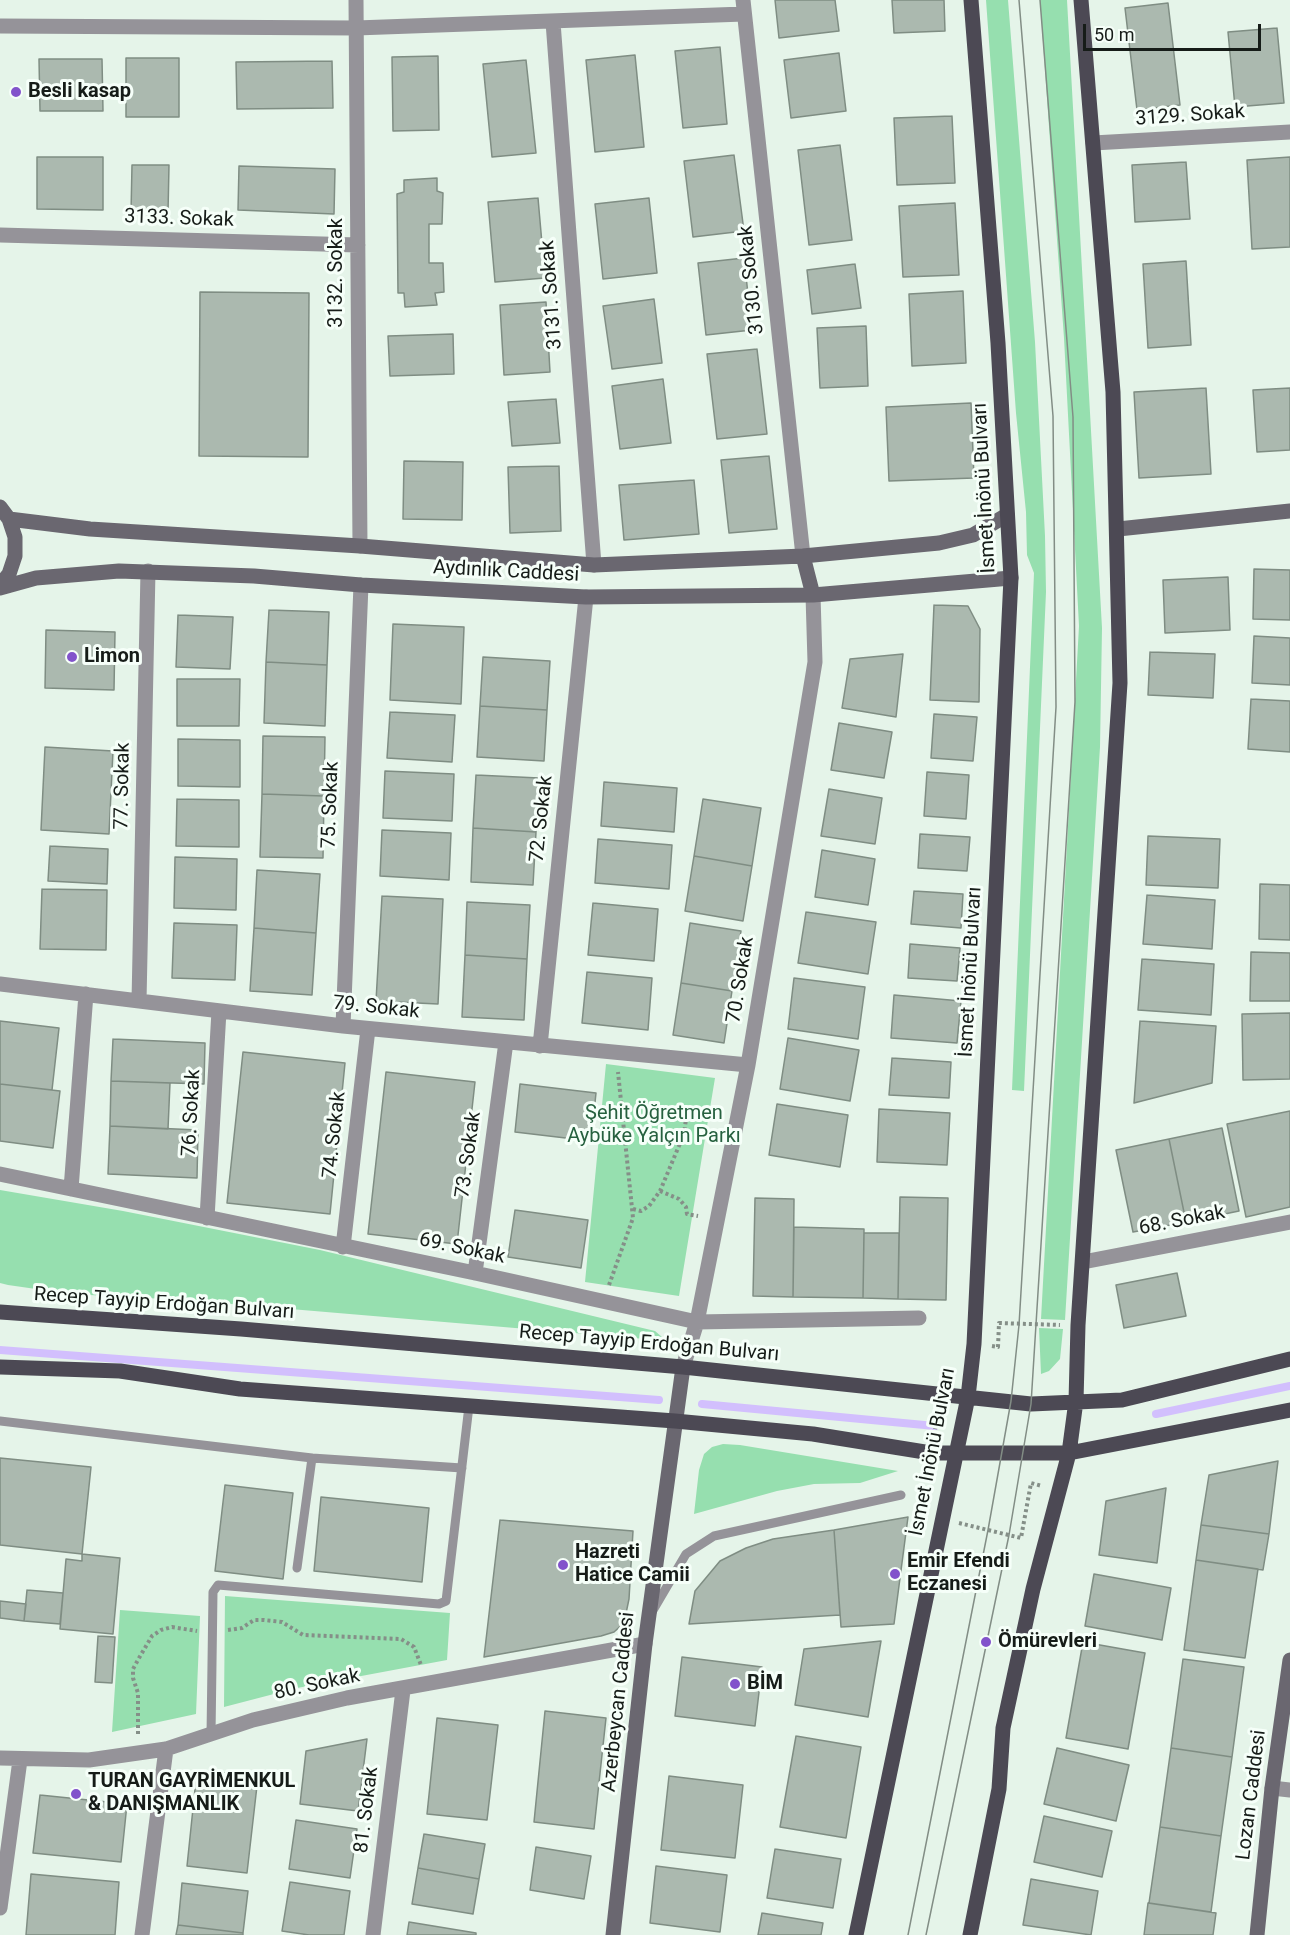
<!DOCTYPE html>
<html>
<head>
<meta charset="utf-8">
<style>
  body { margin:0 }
  #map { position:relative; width:1290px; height:1935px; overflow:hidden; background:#e5f4e9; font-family:Roboto,sans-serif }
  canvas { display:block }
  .scale { position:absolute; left:1083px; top:24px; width:178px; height:27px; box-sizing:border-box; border:3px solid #161c18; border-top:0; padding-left:8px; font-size:18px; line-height:21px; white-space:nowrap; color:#161c18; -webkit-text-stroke:4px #f6fff9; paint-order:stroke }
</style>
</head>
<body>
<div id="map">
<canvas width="1290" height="1935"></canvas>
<div class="scale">50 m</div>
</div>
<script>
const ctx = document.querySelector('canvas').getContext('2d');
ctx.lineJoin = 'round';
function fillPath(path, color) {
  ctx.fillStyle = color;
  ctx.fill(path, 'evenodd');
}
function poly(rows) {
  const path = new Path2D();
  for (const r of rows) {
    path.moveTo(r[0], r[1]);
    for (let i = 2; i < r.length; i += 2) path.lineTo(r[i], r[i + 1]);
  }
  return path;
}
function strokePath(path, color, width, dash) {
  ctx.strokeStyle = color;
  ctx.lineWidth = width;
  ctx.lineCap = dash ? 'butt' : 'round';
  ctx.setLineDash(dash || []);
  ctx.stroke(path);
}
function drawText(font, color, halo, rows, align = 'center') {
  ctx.font = font + ' Roboto,sans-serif';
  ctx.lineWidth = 6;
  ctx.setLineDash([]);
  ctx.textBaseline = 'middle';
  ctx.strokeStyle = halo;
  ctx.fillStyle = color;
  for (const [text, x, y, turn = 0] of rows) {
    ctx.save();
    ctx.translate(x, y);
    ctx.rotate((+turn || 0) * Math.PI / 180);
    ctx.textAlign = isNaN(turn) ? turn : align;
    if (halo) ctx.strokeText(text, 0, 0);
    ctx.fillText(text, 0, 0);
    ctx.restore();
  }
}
fillPath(poly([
  [986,0,1008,0,1035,342,1045,536,1046,592,1024,1091,1012,1090,1034,573,1027,555,1026,512,1016,413],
  [1040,0,1067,0,1102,628,1100,747,1065,1320,1041,1319,1079,626,1064,338],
  [606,1064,715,1078,679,1296,585,1282],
  [0,1190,123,1211,320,1250,655,1331,662,1337,657,1340,184,1300,71,1294,8,1285,0,1283],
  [1039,1328,1063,1329,1060,1359,1049,1371,1041,1374],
  [723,1444,740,1445,898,1471,860,1483,814,1484,777,1491,694,1514,699,1470,704,1454,712,1447],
  [225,1596,450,1613,447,1660,297,1688,224,1707],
  [120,1610,200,1616,196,1714,112,1732]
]), '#96dfaf');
strokePath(poly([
  [0,1350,659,1400],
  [702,1404,935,1426],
  [1156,1414,1290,1386]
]), '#d2bffd', 8);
const building = poly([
  [775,0,835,0,839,31,779,38,775,0],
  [892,0,944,0,945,31,894,33,892,0],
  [1168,3,1180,105,1137,110,1125,8,1168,3],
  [1277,28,1284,103,1235,107,1228,32,1277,28],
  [720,47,727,124,683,128,675,51,720,47],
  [839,53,846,111,791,118,784,60,839,53],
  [635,55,644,147,595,152,586,60,635,55],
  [438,56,439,130,393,131,392,57,438,56],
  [126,58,179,58,179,117,126,117,126,58],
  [39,59,102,59,103,111,40,111,39,59],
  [526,60,536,153,492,157,483,64,526,60],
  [332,61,333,108,237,109,236,62,332,61],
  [952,116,955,183,897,185,894,118,952,116],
  [840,145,852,240,809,245,798,150,840,145],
  [734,155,744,231,693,237,684,161,734,155],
  [37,157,103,157,103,210,37,209,37,157],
  [1290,157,1290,247,1252,249,1247,160,1290,157],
  [1186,162,1190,219,1135,222,1132,165,1186,162],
  [132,165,169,165,168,213,131,213,132,165],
  [239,166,335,169,334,214,238,210,239,166],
  [437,178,437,191,443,193,442,224,429,224,429,263,443,263,444,292,435,293,437,305,405,307,404,293,398,293,397,194,404,192,404,180,437,178],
  [538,198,545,278,495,282,488,202,538,198],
  [649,198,657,273,603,279,595,204,649,198],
  [955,203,959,275,903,277,899,206,955,203],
  [744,258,752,330,706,335,698,263,744,258],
  [1186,261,1191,345,1148,348,1143,264,1186,261],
  [855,264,861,308,812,314,807,270,855,264],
  [963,291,966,363,912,366,909,294,963,291],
  [200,292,309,293,308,457,199,456,200,292],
  [654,299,662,363,612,369,603,306,654,299],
  [546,302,550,372,504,375,500,305,546,302],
  [866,326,868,386,820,388,817,328,866,326],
  [453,334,454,374,390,376,388,336,453,334],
  [757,349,767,434,717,439,707,354,757,349],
  [663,379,671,443,620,449,612,386,663,379],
  [1206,388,1211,474,1139,478,1134,392,1206,388],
  [1290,388,1290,450,1257,452,1253,390,1290,388],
  [556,399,560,443,512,446,508,402,556,399],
  [971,403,974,478,889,481,886,407,971,403],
  [769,456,777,529,729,533,721,460,769,456],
  [404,461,463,462,462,520,403,519,404,461],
  [559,466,561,531,510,533,508,467,559,466],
  [694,480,699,534,624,540,619,485,694,480],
  [1254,569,1290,570,1290,620,1253,619,1254,569],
  [1228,577,1230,630,1165,633,1163,580,1228,577],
  [934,605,968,606,980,629,979,702,930,700,934,605],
  [269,610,329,612,327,665,266,662,269,610],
  [178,615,233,617,230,669,176,667,178,615],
  [393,624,464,627,461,704,390,700,393,624],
  [46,630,115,632,114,690,45,688,46,630],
  [1254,636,1290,638,1290,685,1252,683,1254,636],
  [1150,652,1215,654,1213,698,1148,695,1150,652],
  [903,654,896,717,842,708,850,659,903,654],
  [483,657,550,661,547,710,480,706,483,657],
  [266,662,327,665,325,726,264,723,266,662],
  [177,679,240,679,239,726,177,726,177,679],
  [1251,699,1290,701,1290,752,1248,749,1251,699],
  [480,706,547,710,544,761,477,757,480,706],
  [390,712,455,715,452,762,387,758,390,712],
  [934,714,977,717,973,761,931,758,934,714],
  [839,723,892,732,884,778,831,770,839,723],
  [263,736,325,737,324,796,262,794,263,736],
  [178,739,240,740,240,787,178,786,178,739],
  [45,747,113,751,109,834,41,830,45,747],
  [385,771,454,774,452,821,383,818,385,771],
  [927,772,969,775,966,819,924,816,927,772],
  [476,775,539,778,536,832,473,828,476,775],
  [604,782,677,788,674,832,601,826,604,782],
  [829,789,882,798,875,844,821,836,829,789],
  [262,794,324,796,323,858,260,857,262,794],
  [177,799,239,800,239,847,176,846,177,799],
  [703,799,761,808,752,866,694,856,703,799],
  [473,828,536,832,533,885,471,882,473,828],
  [382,830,451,833,449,880,380,876,382,830],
  [920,834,970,837,967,871,918,868,920,834],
  [1148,836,1220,839,1218,888,1146,885,1148,836],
  [598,839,672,845,669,889,595,883,598,839],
  [50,846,108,849,107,884,48,881,50,846],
  [822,850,875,859,868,905,815,897,822,850],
  [694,856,752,866,743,921,685,911,694,856],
  [175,857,237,859,236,910,174,908,175,857],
  [257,870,320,874,316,933,254,928,257,870],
  [1260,884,1290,885,1290,940,1259,939,1260,884],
  [42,889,107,890,106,950,40,949,42,889],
  [914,891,963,894,961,928,911,924,914,891],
  [1147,895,1215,900,1212,949,1143,944,1147,895],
  [382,896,443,899,438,1004,376,1001,382,896],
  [467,902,530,905,527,959,465,955,467,902],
  [593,903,658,909,654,961,588,955,593,903],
  [806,912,876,922,868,974,798,963,806,912],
  [174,923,237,925,235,980,172,978,174,923],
  [690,923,741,931,732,991,681,983,690,923],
  [254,928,316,933,312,995,250,991,254,928],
  [910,944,960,948,957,981,908,978,910,944],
  [1251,952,1290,953,1290,1001,1250,1001,1251,952],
  [465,955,527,959,524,1020,462,1017,465,955],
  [1142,959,1214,964,1211,1015,1138,1010,1142,959],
  [587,972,652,978,648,1030,582,1023,587,972],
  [794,978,865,987,858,1039,788,1029,794,978],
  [681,983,732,991,724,1043,673,1035,681,983],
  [894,995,961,1001,957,1043,891,1038,894,995],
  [1290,1013,1290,1079,1243,1080,1242,1014,1290,1013],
  [0,1021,59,1028,52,1090,0,1084,0,1021],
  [1140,1021,1216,1026,1212,1083,1134,1103,1140,1021],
  [788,1038,859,1050,850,1101,780,1089,788,1038],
  [113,1039,205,1043,204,1084,111,1081,113,1039],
  [243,1052,345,1063,330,1214,227,1203,243,1052],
  [892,1058,951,1062,949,1098,889,1095,892,1058],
  [386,1072,475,1082,457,1244,368,1234,386,1072],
  [111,1081,170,1083,168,1129,110,1126,111,1081],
  [0,1084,60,1091,53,1148,0,1141,0,1084],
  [520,1084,596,1093,591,1141,515,1132,520,1084],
  [777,1104,848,1115,840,1167,769,1155,777,1104],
  [879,1109,950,1113,947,1165,877,1162,879,1109],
  [1290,1111,1290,1207,1246,1217,1227,1124,1290,1111],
  [110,1126,198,1130,197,1178,108,1174,110,1126],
  [1222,1128,1239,1211,1186,1222,1169,1139,1222,1128],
  [1169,1139,1186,1222,1133,1232,1116,1150,1169,1139],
  [900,1197,948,1198,946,1300,898,1299,900,1197],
  [755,1198,794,1199,793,1297,753,1296,755,1198],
  [515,1210,588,1220,581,1268,508,1257,515,1210],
  [794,1227,864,1229,863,1298,793,1297,794,1227],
  [864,1233,899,1233,898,1299,863,1298,864,1233],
  [1177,1273,1186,1316,1124,1328,1116,1285,1177,1273],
  [0,1458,91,1467,82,1554,0,1545,0,1458],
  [1278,1461,1269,1534,1201,1525,1209,1475,1278,1461],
  [225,1485,293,1493,283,1579,215,1571,225,1485],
  [1166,1488,1157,1563,1099,1555,1106,1501,1166,1488],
  [321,1497,429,1508,422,1582,314,1571,321,1497],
  [908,1517,894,1624,841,1627,834,1530,908,1517],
  [500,1520,633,1531,629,1599,624,1623,614,1632,601,1636,484,1657,500,1520],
  [1201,1525,1269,1534,1263,1570,1196,1560,1201,1525],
  [834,1530,840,1615,689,1624,695,1591,720,1561,746,1548,773,1539,834,1530],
  [82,1554,120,1558,113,1634,60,1629,66,1559,82,1561,82,1554],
  [1196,1560,1258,1569,1245,1658,1184,1650,1196,1560],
  [1094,1574,1171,1588,1162,1640,1085,1626,1094,1574],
  [27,1590,63,1593,60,1624,24,1621,27,1590],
  [0,1601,26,1604,24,1621,0,1618,0,1601],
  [98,1636,115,1637,112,1683,95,1682,98,1636],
  [881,1641,868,1717,795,1705,804,1649,881,1641],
  [1083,1642,1145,1653,1128,1749,1066,1738,1083,1642],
  [682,1657,762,1667,755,1726,675,1716,682,1657],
  [1183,1659,1244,1667,1232,1757,1171,1748,1183,1659],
  [545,1711,606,1718,594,1829,534,1822,545,1711],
  [437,1718,498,1725,487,1820,427,1814,437,1718],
  [796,1736,861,1747,846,1838,780,1827,796,1736],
  [367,1739,358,1811,300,1804,306,1751,367,1739],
  [1057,1748,1129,1765,1116,1821,1044,1804,1057,1748],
  [1171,1748,1232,1757,1221,1836,1160,1827,1171,1748],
  [197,1770,258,1777,247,1873,187,1866,197,1770],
  [669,1776,743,1785,735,1858,661,1850,669,1776],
  [40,1795,127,1804,121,1862,33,1853,40,1795],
  [1044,1816,1112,1831,1102,1877,1034,1862,1044,1816],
  [296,1820,357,1829,350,1878,289,1869,296,1820],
  [1160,1827,1221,1836,1211,1912,1149,1903,1160,1827],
  [424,1834,485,1844,479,1879,418,1868,424,1834],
  [536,1847,591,1856,584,1899,530,1890,536,1847],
  [775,1849,841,1859,833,1908,767,1898,775,1849],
  [656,1866,727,1875,720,1932,650,1923,656,1866],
  [418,1868,479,1879,473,1914,412,1904,418,1868],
  [31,1874,119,1882,115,1935,26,1935,31,1874],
  [1031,1879,1098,1891,1091,1935,1023,1925,1031,1879],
  [290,1882,350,1891,344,1935,309,1935,282,1931,290,1882],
  [182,1883,248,1891,243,1933,178,1925,182,1883],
  [1148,1903,1216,1913,1213,1935,1144,1935,1148,1903],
  [762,1913,823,1923,821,1935,758,1935,762,1913],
  [409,1922,476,1933,476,1935,407,1935,409,1922],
  [178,1925,243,1933,243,1935,176,1935,178,1925]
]);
fillPath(building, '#abb9af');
strokePath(building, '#7f8d83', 1.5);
strokePath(poly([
  [660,1191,679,1199,686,1207,687,1214,698,1216],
  [633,1209,641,1211,649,1206,660,1191,684,1134,686,1119],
  [609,1285,633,1218,618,1072],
  [992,1346,998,1347,999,1323,1060,1325],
  [934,1435,938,1413],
  [959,1523,1021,1538,1031,1483,1042,1486],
  [228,1630,242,1628,254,1620,264,1620,282,1622,303,1635,401,1639,414,1647,421,1665],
  [138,1734,138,1693,133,1678,133,1669,139,1658,152,1636,161,1630,172,1627,197,1631]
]), '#858f88', 4, [3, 3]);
strokePath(poly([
  [0,1421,312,1458,462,1468],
  [297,1568,312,1458],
  [652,1612,686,1554,714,1536,901,1495],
  [211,1735,213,1592,218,1585,439,1604,446,1601,469,1406]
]), '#959399', 9);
strokePath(poly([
  [356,0,360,546],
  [743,0,803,556],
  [553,22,594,565],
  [0,26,356,28,744,14],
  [1093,143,1290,132],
  [0,235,358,245],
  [0,984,343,1026,748,1065],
  [139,1001,148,571],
  [343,1026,361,585],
  [540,1046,586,597],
  [0,1174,475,1273,697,1322,919,1318],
  [71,1189,86,994],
  [207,1218,219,1011],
  [343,1247,368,1029],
  [1083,1262,1290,1222],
  [475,1273,506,1042],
  [683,1367,697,1322,748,1065,815,662,813,595],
  [0,1758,89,1760,166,1749,253,1720,347,1698,645,1644],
  [1272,1788,1290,1790],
  [0,1908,20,1760],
  [142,1935,166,1749],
  [373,1935,403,1690]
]), '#959399', 15);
strokePath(poly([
  [0,507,9,519,15,537,15,556,9,574,0,585],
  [9,519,90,529,360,546,594,565,803,556,939,543,973,535,1007,515],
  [1118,529,1290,511],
  [803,556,813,595],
  [0,588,36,578,119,571,254,576,361,585,586,597,813,595,1011,578],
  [613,1935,645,1644,683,1367],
  [1257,1935,1272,1788,1290,1660]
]), '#6a6770', 15);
strokePath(poly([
  [0,1312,241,1329,683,1367,1031,1404,1122,1400,1290,1359],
  [0,1367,120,1371,240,1389,675,1421,813,1434,931,1453,1069,1453,1290,1410],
  [856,1935,968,1397,974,1344,1011,578,998,343,971,0],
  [970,1935,999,1789,1003,1728,1033,1589,1069,1453,1076,1401,1078,1325,1120,683,1113,392,1081,0]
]), '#4c4954', 15);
strokePath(poly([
  [908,1935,988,1530,1011,1401,1019,1325,1056,707,1053,416,1019,0],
  [926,1935,1009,1535,1031,1404,1075,702,1073,417,1040,0]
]), '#828d85', 1.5);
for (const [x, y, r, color] of [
  [16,92,6,"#8253cb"],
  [72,657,6,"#8253cb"],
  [563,1565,6,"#8253cb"],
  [895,1574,6,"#8253cb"],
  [986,1642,6,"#8253cb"],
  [735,1684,6,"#8253cb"],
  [76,1794,6,"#8253cb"]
]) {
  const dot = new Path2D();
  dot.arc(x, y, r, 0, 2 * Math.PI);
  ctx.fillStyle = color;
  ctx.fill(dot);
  strokePath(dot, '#f6fff9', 2);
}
drawText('bold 20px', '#161c18', '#f6fff9', [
  ["Besli kasap",28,92],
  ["Limon",84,657],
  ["Hazreti",575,1553],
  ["Hatice Camii",575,1576],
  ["Emir Efendi",907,1562],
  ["Eczanesi",907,1585],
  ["Ömürevleri",998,1642],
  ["BİM",747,1684],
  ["TURAN GAYRİMENKUL",88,1782],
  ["& DANIŞMANLIK",88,1805]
], 'left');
drawText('20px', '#161c18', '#f6fff9', [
  ["3129. Sokak",1190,116,-4],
  ["3133. Sokak",179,219,2],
  ["3132. Sokak",337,273,-90],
  ["3130. Sokak",752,280,-96],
  ["3131. Sokak",552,295,-94],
  ["İsmet İnönü Bulvarı",985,488,-93],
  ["Aydınlık Caddesi",506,572,3],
  ["77. Sokak",123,786,-89],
  ["75. Sokak",331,805,-88],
  ["72. Sokak",542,819,-84],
  ["İsmet İnönü Bulvarı",971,972,-87],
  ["70. Sokak",741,980,-81],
  ["79. Sokak",376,1008,6],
  ["76. Sokak",192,1113,-87],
  ["74. Sokak",335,1135,-84],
  ["73. Sokak",469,1155,-82],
  ["68. Sokak",1182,1221,-11],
  ["69. Sokak",462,1249,12],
  ["Recep Tayyip Erdoğan Bulvarı",164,1304,4],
  ["Recep Tayyip Erdoğan Bulvarı",649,1344,5],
  ["İsmet İnönü Bulvarı",933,1452,-79],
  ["80. Sokak",317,1685,-12],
  ["Azerbeycan Caddesi",619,1702,-84],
  ["Lozan Caddesi",1252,1795,-83],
  ["81. Sokak",367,1810,-83]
]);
drawText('20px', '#26613f', '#f6fff9', [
  ["Şehit Öğretmen",654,1114],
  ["Aybüke Yalçın Parkı",654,1137]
]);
</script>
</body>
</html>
